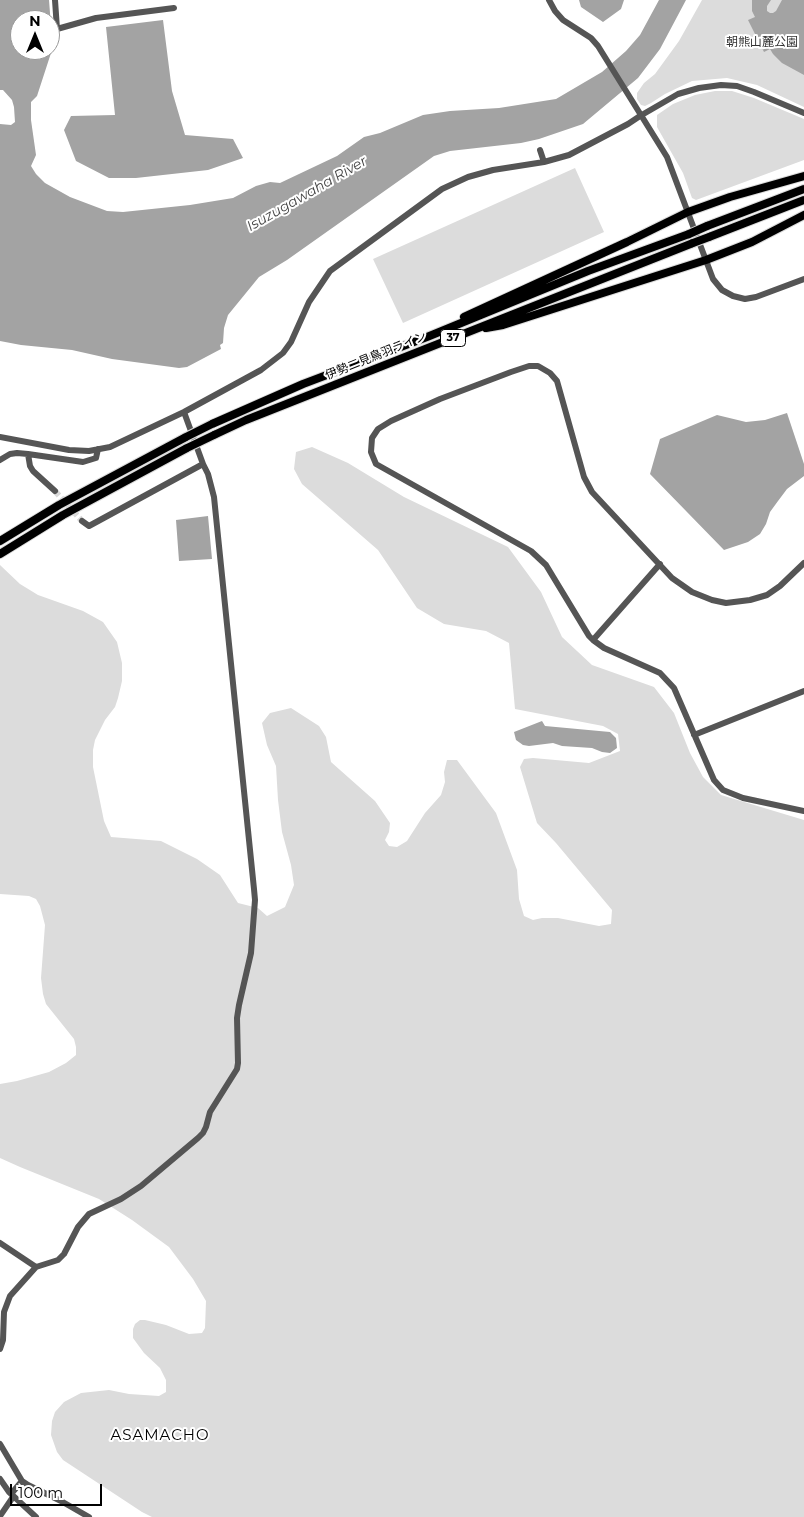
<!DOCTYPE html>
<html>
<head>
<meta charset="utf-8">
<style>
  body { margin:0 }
  #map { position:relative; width:804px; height:1517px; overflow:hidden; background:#fff; font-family:Montserrat,sans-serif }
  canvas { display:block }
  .north { position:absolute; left:10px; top:10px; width:50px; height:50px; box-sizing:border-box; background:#fff; border:1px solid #999; border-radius:50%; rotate:0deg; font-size:14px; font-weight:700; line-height:20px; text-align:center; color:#000 }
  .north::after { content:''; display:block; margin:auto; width:18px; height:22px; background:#000; clip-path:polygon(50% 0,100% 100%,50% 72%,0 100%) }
  .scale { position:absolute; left:10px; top:1484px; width:92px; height:22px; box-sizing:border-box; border:2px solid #000; border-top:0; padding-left:6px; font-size:15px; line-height:18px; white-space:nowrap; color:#000; -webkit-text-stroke:4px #fff; paint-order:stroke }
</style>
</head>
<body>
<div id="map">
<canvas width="804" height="1517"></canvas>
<div class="north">N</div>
<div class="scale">100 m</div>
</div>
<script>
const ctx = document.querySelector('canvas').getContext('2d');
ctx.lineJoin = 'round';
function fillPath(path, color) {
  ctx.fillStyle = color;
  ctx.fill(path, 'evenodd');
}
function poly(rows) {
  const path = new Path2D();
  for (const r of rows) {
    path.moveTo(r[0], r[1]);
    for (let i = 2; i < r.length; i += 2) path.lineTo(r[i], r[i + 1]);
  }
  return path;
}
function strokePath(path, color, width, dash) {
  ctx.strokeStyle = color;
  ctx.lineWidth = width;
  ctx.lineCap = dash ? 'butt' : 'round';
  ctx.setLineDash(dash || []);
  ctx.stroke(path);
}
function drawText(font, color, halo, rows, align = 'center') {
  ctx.font = font + ' Montserrat,"Noto Sans JP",sans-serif';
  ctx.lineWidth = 4;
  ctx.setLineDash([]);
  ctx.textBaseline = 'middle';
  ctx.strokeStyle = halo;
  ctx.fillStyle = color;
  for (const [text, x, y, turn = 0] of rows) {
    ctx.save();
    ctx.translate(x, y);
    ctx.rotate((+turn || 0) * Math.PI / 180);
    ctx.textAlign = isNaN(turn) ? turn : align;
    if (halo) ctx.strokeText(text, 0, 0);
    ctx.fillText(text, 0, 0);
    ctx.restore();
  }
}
fillPath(poly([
  [702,0,804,0,804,107,757,85,727,78,692,81,665,94,651,103,645,106,641,105,637,99,637,93,644,83,655,74,679,41],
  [715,91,732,91,754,98,804,119,804,160,696,200,692,198,683,173,657,127,657,115,673,104,695,95],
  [575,168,604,232,403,323,373,259],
  [312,447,348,463,404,497,508,547,541,592,562,637,592,665,654,687,674,713,690,753,703,777,721,795,804,820,804,1517,152,1517,142,1512,63,1460,57,1452,51,1435,52,1421,55,1412,64,1402,81,1393,109,1390,129,1394,159,1396,166,1392,166,1380,160,1368,144,1353,133,1338,133,1329,135,1324,140,1320,145,1320,166,1325,189,1334,202,1333,205,1328,206,1301,193,1279,169,1247,132,1220,99,1199,20,1167,0,1158,0,1084,17,1081,49,1072,66,1063,76,1055,76,1047,74,1039,46,1004,43,994,41,978,45,925,40,906,36,899,29,896,0,894,0,565,20,584,38,595,83,611,103,622,117,642,122,663,122,681,118,698,115,707,105,720,95,740,93,750,93,767,104,821,111,837,161,841,197,859,220,875,238,903,258,908,267,916,285,907,294,885,291,865,282,832,278,800,276,766,267,745,262,723,270,713,291,708,319,726,326,737,331,762,375,801,390,823,389,832,385,840,389,846,397,847,407,841,425,813,441,795,445,782,444,772,447,760,457,760,496,813,517,870,519,899,524,916,533,920,542,918,558,918,599,926,611,924,612,910,556,843,537,823,520,767,524,759,533,758,589,763,620,751,618,734,603,726,515,709,509,643,486,631,444,624,417,608,378,550,302,484,294,469,296,452]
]), '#dcdcdc');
fillPath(poly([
  [0,0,49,0,52,39,51,53,37,96,31,102,31,120,36,155,31,166,36,174,45,183,70,197,107,211,123,212,190,205,233,198,256,186,270,182,280,183,337,156,364,137,380,133,423,115,450,111,499,108,556,99,602,72,626,51,640,35,659,0,686,0,660,49,638,78,583,124,539,139,521,143,450,151,434,156,287,260,259,277,228,315,224,328,223,343,220,345,221,349,187,367,179,368,112,359,72,350,21,345,0,341,0,124,11,125,15,122,14,107,12,100,3,90,0,90],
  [20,20,50,20,50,50,20,50],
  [579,0,624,0,621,9,603,22,581,7],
  [752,0,771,0,767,6,767,11,770,13,773,13,776,11,782,0,804,0,804,75,782,63,773,54,770,49,764,52,748,20,755,17,752,11],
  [163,20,172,91,185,135,233,139,243,158,208,170,136,178,109,178,76,161,64,130,71,116,115,115,106,27],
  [787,413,804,464,804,476,787,489,778,501,770,512,766,524,760,534,748,542,724,550,650,474,660,439,717,415,746,422,765,420],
  [208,516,212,559,179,561,176,520],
  [542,721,545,726,610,732,616,738,617,748,610,753,602,752,592,748,562,746,553,743,529,746,523,745,516,740,514,732]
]), '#a3a3a3');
strokePath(poly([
  [55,491,82,521]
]), '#d9d9d9', 6, [6, 3]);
const major = poly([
  [707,226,804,189],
  [709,237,804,200],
  [464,317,627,242,688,212,730,197,804,176],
  [486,328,503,325,706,260,752,242,804,215],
  [212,424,303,384,427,337,588,271,689,234],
  [214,435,246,420,693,243],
  [0,541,59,505,186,437],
  [0,554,63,515,187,448]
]);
strokePath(major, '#dbdbdb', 10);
strokePath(poly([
  [55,0,57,29,96,18,174,8],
  [549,0,555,11,563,20,591,38,598,46,667,157,713,279,722,290,733,296,745,299,756,297,804,279],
  [540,150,544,162],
  [0,437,69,450,89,451,110,447,184,412,261,370,283,353,291,342,309,302,330,271,442,189,468,177,493,170,544,162,569,155,628,124,640,116,678,94,699,88,721,85,737,86,754,92,804,113],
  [28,454,83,462,96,458,98,449],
  [0,460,10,454,17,453,28,454,30,466,33,471,55,491],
  [82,521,89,526,203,464],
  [804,563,780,586,767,595,750,600,726,603,712,600,692,592,672,578,592,492,584,477,557,381,550,373,538,366,529,366,511,372,440,399,391,421,378,429,372,438,371,452,376,464,531,551,546,565,589,636,593,640,604,648,660,673,674,688,714,780,723,790,743,798,804,811],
  [593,640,660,564],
  [694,735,804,691],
  [0,1243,36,1267],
  [0,1349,3,1340,4,1312,10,1296,36,1267,58,1260,64,1254,78,1227,89,1214,121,1199,141,1186,198,1138,203,1133,206,1127,210,1112,237,1069,238,1063,237,1018,239,1005,251,953,255,900,254,889,214,497,208,474,203,464,184,412],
  [0,1444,22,1481,28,1485,61,1501,89,1517],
  [0,1479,9,1492,36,1517],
  [11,1494,22,1481],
  [0,1516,13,1497]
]), '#555', 6);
strokePath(major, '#000', 8);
const majorBridge = poly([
  [689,234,707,226],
  [693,243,709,237],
  [186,437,212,424],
  [187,448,214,435]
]);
strokePath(majorBridge, '#dbdbdb', 10, []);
strokePath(majorBridge, '#000', 8);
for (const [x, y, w] of [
  [453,338,25]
]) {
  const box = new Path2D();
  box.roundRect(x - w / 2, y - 8.5, w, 17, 4);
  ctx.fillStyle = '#fff';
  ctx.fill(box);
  strokePath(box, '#000', 1);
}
drawText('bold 11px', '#000', null, [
  ["37",453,338]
]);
drawText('12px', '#333', '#fff', [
  ["朝熊山麓公園",762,42]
]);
drawText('12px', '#000', '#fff', [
  ["伊勢二見鳥羽ライン",376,356,-22]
]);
drawText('italic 14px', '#444', '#fff', [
  ["Isuzugawaha River",307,194,-30]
]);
ctx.letterSpacing = '1px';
drawText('15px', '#000', '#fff', [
  ["ASAMACHO",160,1436]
]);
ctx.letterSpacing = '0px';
</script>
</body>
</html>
